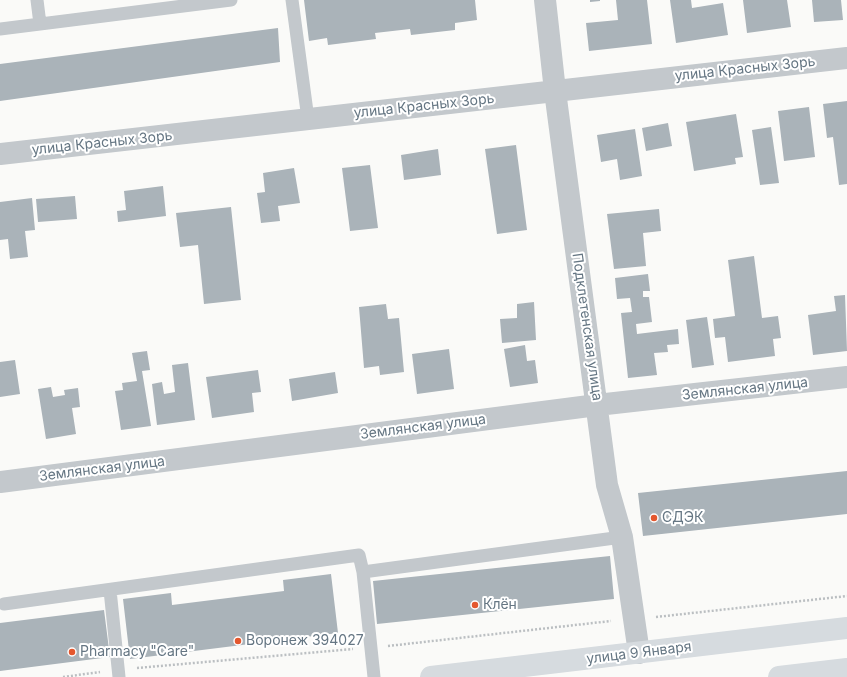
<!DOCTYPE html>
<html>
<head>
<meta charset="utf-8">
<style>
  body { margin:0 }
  canvas { display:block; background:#fafaf8 }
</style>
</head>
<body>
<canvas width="847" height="677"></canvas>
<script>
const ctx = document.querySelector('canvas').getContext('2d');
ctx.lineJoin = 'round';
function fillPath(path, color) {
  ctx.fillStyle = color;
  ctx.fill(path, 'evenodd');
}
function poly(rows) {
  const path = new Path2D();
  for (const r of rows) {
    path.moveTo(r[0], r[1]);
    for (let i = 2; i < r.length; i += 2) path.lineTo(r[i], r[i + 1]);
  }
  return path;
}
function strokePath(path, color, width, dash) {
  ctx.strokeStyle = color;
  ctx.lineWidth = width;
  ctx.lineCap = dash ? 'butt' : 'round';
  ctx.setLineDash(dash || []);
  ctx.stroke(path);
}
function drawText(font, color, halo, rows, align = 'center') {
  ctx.font = font + ' Inter,sans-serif';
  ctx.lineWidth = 4;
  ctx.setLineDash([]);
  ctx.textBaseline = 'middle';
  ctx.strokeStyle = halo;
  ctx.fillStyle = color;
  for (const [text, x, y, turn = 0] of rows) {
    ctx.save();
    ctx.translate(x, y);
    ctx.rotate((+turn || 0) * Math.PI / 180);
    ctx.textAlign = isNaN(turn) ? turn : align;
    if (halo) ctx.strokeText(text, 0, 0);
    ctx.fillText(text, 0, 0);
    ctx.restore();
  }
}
fillPath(poly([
  [304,0,475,0,477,20,455,23,455,30,411,35,410,29,375,33,376,39,328,45,327,38,309,41],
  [590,0,600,0,600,1,590,2],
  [616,0,647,0,652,44,589,51,586,23,618,20],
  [670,0,691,0,692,8,723,3,728,35,676,43],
  [743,0,787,0,791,27,747,33],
  [812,0,841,0,843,20,814,22],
  [278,28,280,62,0,101,0,64],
  [847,101,847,184,839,185,833,137,827,138,823,104],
  [809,107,815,157,784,161,778,111],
  [736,114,743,157,735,158,736,164,694,171,686,122],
  [668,123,672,146,646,151,642,128],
  [771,127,779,183,760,185,752,130],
  [635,129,642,176,620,180,617,159,601,162,597,135],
  [516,145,527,230,497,234,485,149],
  [438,149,441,175,404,180,401,155],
  [370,165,378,228,350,231,342,168],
  [294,168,300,203,278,206,280,221,261,223,257,193,265,192,263,173],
  [163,186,166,216,118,222,117,211,126,210,124,191],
  [75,196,77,219,38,222,36,199],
  [32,198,35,230,25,231,28,257,10,259,8,239,0,240,0,202],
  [231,207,241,300,204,304,198,245,180,247,176,213],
  [659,209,661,231,643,233,646,266,614,269,607,214],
  [754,256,762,318,778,316,781,338,773,339,775,356,728,362,725,337,715,338,713,319,735,316,728,260],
  [648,274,650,291,643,291,643,297,649,297,652,322,636,324,637,334,678,329,679,344,667,345,668,352,654,353,657,375,628,378,621,313,632,312,630,298,617,299,615,278],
  [845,295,847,351,813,355,808,315,836,311,834,296],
  [534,302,536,340,502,343,500,319,517,318,517,304],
  [386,304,388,319,399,318,404,372,380,375,379,366,364,368,359,307],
  [707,317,714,365,692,368,686,320],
  [525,345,527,361,535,360,538,383,510,387,504,349],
  [449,349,454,389,417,394,412,354],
  [147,351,150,370,142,371,151,426,121,430,115,391,123,390,122,383,137,381,132,353],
  [15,360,20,394,0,397,0,362],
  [188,363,195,420,157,425,152,384,162,382,164,394,175,392,172,365],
  [258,370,261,392,252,393,254,412,212,418,206,377],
  [335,372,338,393,292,401,289,379],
  [51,387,53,397,65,395,64,390,78,388,80,407,72,408,76,434,46,439,38,389],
  [847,471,847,514,643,536,638,493],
  [610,556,614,599,377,624,373,581],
  [331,574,338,633,130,659,123,599,171,593,172,605,284,591,283,580],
  [104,610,110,657,0,671,0,623]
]), '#aab3b9');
strokePath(poly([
  [656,617,847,596],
  [388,646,611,621],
  [137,668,353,649],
  [63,677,100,672]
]), '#bbbfc2', 2.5, [2, 2]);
strokePath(poly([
  [37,0,40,24],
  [292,0,308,119],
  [0,29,231,0],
  [363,572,374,677],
  [110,590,119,677],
  [4,604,359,555,363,572,622,537]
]), '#c3c8cc', 13);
strokePath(poly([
  [545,0,555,91,607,485,622,537,639,653],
  [0,154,847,58],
  [0,482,597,405,847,377]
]), '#c3c8cc', 22);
strokePath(poly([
  [431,677,847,628],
  [779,677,847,669]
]), '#d6dbdf', 22);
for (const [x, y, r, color] of [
  [654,518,4,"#e4572e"],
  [475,605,4,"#e4572e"],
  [238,641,4,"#e4572e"],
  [72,652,4,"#e4572e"]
]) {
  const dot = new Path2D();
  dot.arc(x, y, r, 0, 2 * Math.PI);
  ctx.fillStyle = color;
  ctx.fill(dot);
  strokePath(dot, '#fff', 1.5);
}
drawText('14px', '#657683', '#fff', [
  ["улица Красных Зорь",745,69,-6],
  ["улица Красных Зорь",424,106,-6],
  ["улица Красных Зорь",102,143,-6],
  ["Подклетенская улица",587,327,82],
  ["Землянская улица",745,389,-6],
  ["Землянская улица",423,427,-7],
  ["Землянская улица",102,469,-7],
  ["улица 9 Января",639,653,-7]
]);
drawText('14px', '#657683', '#fff', [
  ["СДЭК",662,518],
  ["Клён",483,605],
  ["Воронеж 394027",246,641],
  ["Pharmacy \"Care\"",80,652]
], 'left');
</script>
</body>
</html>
